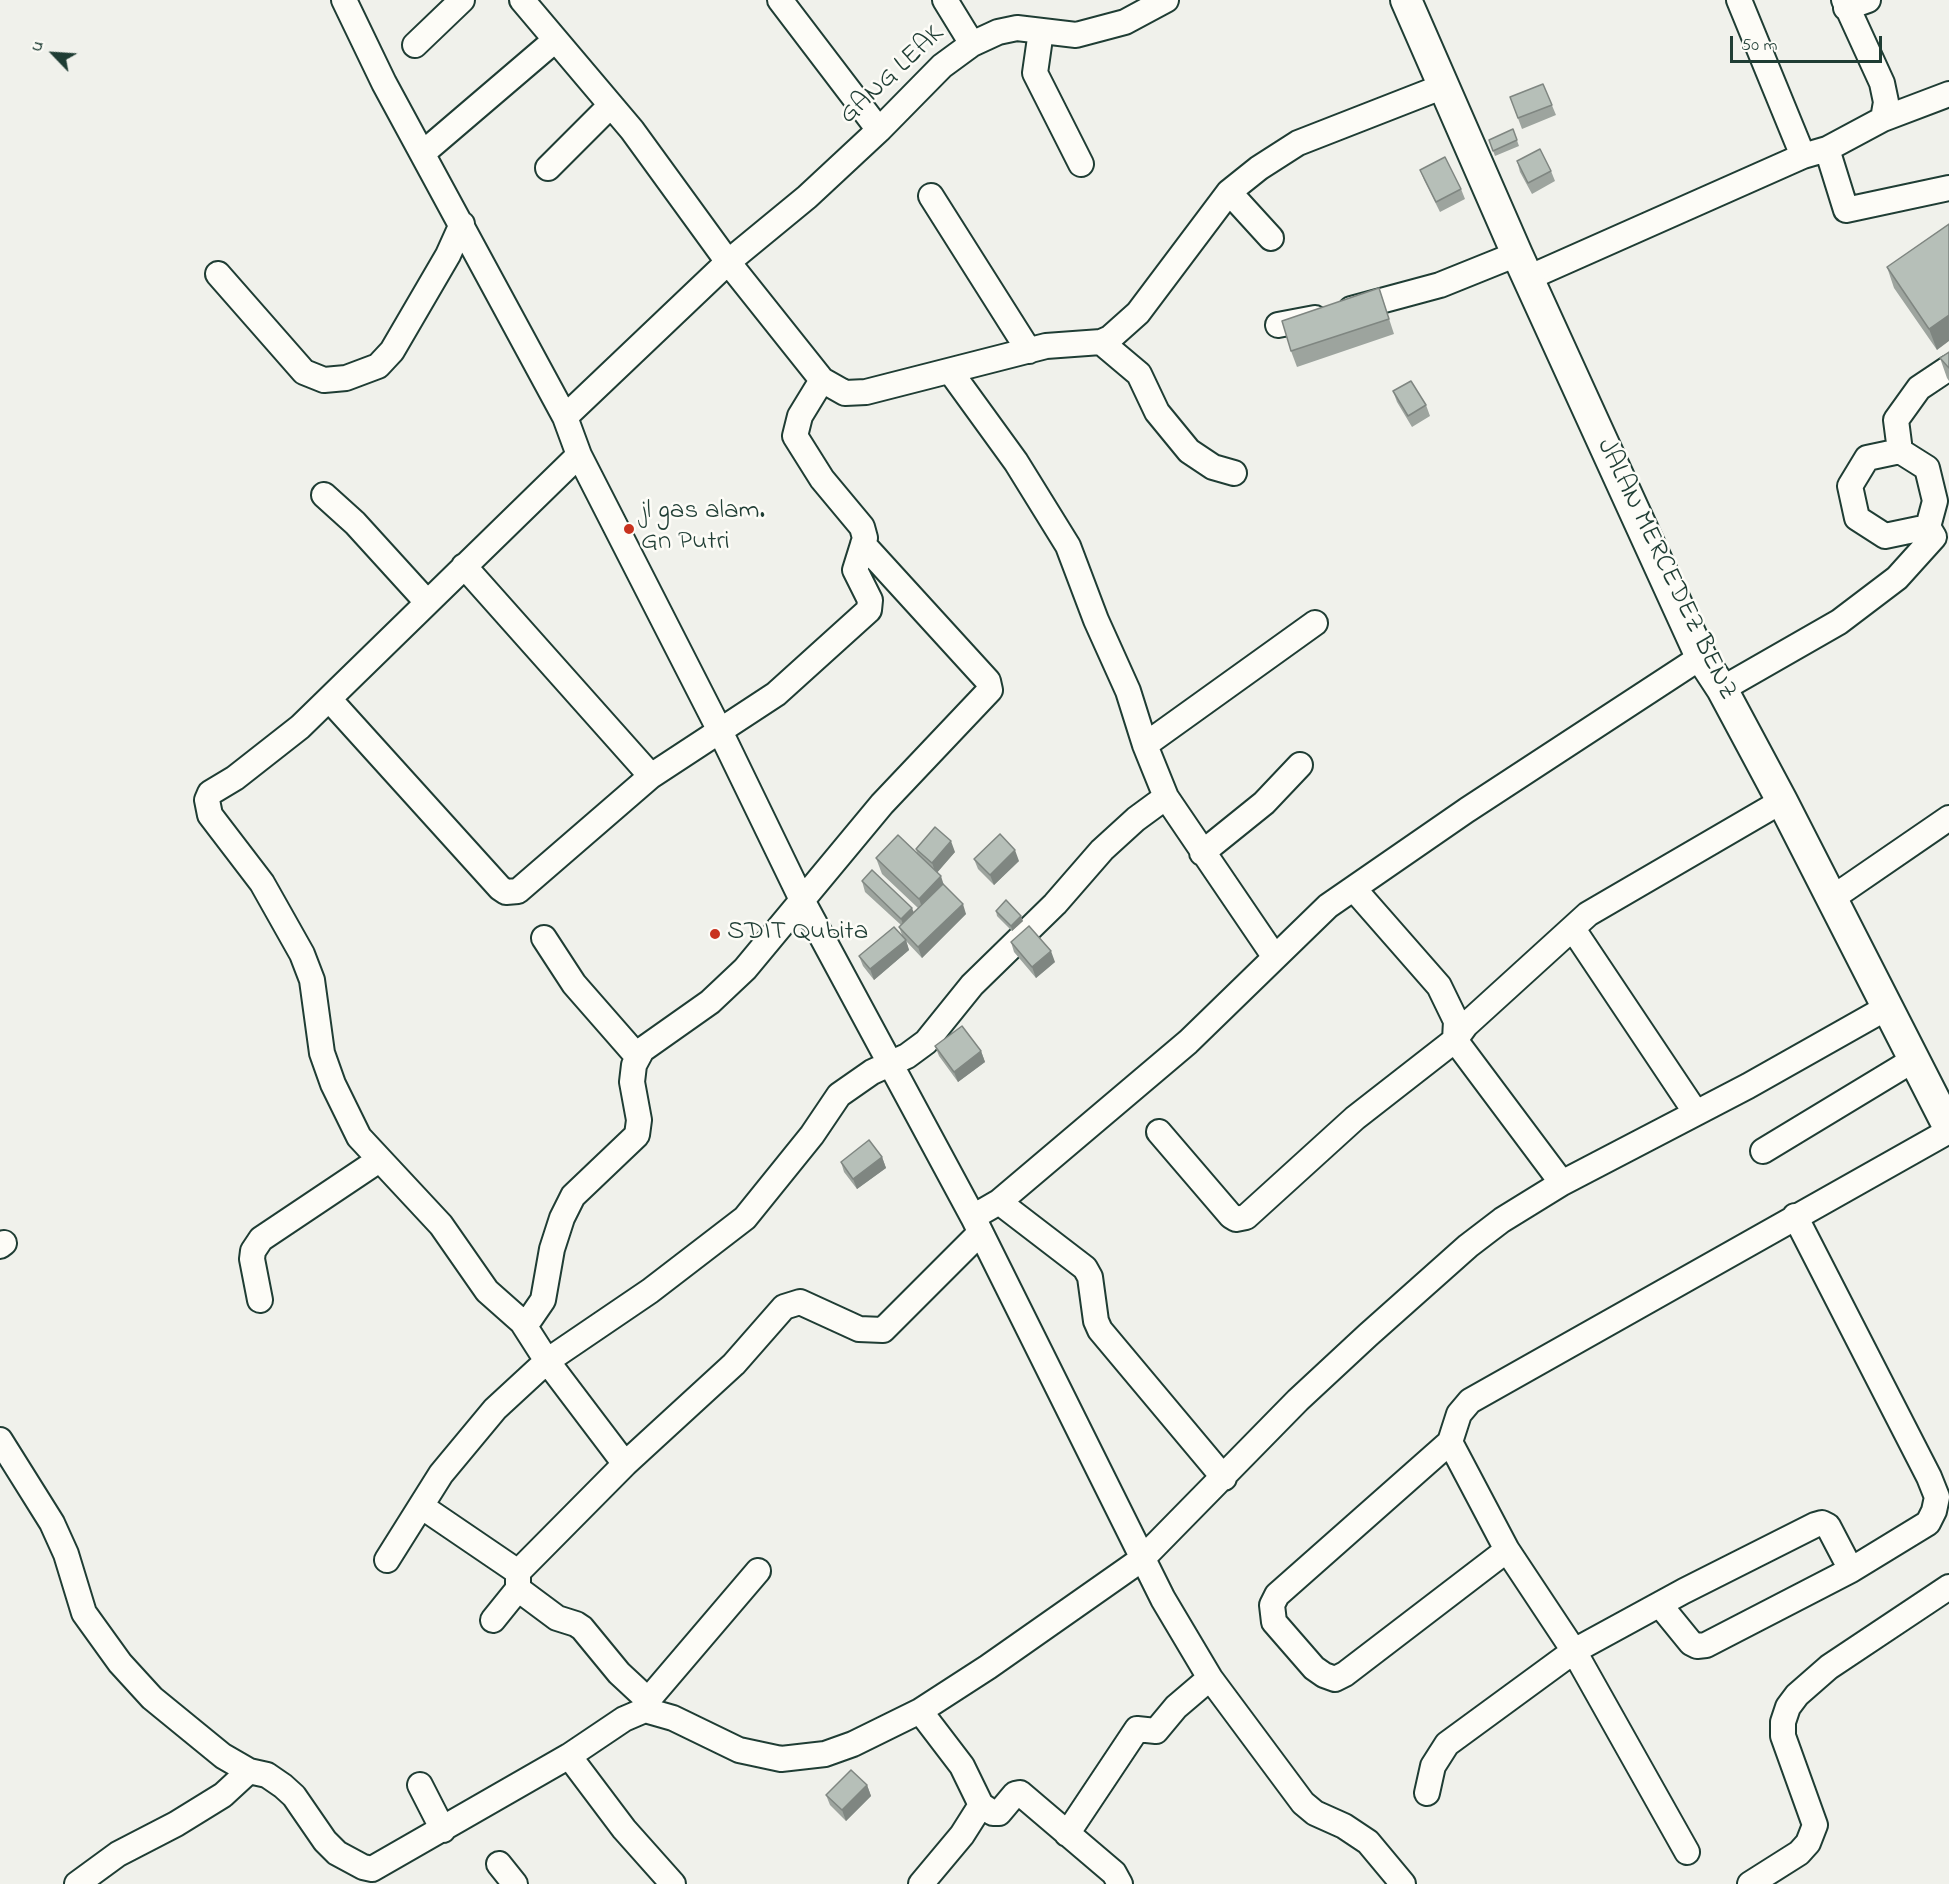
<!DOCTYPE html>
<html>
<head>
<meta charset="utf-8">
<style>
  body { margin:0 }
  #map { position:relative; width:1949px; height:1884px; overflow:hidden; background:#f0f1eb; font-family:"Indie Flower",sans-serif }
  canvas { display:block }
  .north { position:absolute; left:24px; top:24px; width:60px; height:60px; -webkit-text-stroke:4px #fdfcf7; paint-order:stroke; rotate:295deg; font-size:16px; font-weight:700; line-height:24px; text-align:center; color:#1f3d34 }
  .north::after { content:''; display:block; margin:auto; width:21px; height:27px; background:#1f3d34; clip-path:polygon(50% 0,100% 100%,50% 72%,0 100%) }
  .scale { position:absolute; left:1730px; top:36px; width:152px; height:27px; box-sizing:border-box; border:3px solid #1f3d34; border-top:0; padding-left:8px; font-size:18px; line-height:21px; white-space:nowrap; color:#1f3d34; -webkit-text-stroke:4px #fdfcf7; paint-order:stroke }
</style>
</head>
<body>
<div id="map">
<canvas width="1949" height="1884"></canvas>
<div class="north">U</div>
<div class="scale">50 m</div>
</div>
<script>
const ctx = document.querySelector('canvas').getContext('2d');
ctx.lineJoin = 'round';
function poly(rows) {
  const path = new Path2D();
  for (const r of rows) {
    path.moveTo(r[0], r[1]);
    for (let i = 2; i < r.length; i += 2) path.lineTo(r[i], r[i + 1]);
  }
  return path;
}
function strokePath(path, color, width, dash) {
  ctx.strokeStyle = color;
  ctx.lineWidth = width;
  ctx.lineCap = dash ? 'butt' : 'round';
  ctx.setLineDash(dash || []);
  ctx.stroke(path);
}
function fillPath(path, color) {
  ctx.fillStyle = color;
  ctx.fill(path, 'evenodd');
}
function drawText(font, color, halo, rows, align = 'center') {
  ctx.font = font + ' "Indie Flower",sans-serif';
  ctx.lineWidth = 5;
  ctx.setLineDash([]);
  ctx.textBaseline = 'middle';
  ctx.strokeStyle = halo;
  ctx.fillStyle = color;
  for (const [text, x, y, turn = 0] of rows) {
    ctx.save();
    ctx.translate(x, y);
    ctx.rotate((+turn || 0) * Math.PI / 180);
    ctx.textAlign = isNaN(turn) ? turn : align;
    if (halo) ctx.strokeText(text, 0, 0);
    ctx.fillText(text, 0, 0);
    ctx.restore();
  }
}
const minor = poly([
  [344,0,384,83,565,417,579,455,720,731,802,900,973,1217,1163,1599,1210,1678,1303,1803,1315,1813,1344,1826,1368,1842,1403,1884],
  [522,0,632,130,728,262,822,380,845,393,866,392,1046,346,1101,342,1110,338,1138,313,1229,192,1259,168,1298,143,1444,86],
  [780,0,879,130],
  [945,0,972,44],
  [1739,0,1803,156],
  [1846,8,1868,0],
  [1041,31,1035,73,1081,164],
  [415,45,462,0],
  [1883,119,1949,94],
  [1827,149,1846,210,1949,188],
  [423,153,554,41],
  [548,168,610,106],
  [1229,192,1271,238],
  [931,196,1029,351],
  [218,274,304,372,324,380,346,378,378,366,392,351,448,255,462,224],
  [1528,278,1803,156,1827,149,1883,119,1886,102,1882,83,1844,0],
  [1351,309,1440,285,1517,254],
  [1278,325,1315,318],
  [1101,342,1139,374,1157,412,1189,451,1213,467,1234,473],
  [950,371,1016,462,1068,546,1096,620,1128,691,1145,745,1166,797,1274,956],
  [565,417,728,262,807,197,879,130,942,66,972,44,998,32,1017,28,1076,35,1125,22,1166,0],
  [1900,451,1927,468,1935,501,1928,527,1885,536,1857,518,1850,486,1867,458,1900,451],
  [1900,451,1896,420,1919,388,1949,368],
  [579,455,300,727,235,778,210,793,207,800,210,815,262,883,302,954,312,980,322,1053,333,1084,359,1137,441,1225,487,1291,522,1322,530,1319,543,1300,552,1249,562,1218,573,1196,637,1135,639,1120,632,1082,634,1065,642,1050,710,1002,745,969,882,804,990,690,988,681,863,544],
  [324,495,355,523,426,601],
  [464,566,651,776],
  [1722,689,1839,622,1897,578,1934,537,1928,527],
  [329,699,500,888,506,892,518,891,651,776,776,694,869,610,870,600,855,570,865,538,862,527,822,479,795,436,800,416,822,380],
  [1145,745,1315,623],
  [1202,853,1264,803,1300,765],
  [1354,889,1439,986,1456,1021,1455,1040,1562,1183],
  [1831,899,1949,818],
  [1573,929,1696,1113],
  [544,938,574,984,637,1056],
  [1159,1132,1231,1216,1236,1219,1246,1217,1355,1118,1455,1040,1466,1025,1588,914,1782,801],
  [1763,1151,1915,1059],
  [999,1202,1085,1268,1090,1277,1096,1321,1100,1330,1224,1478],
  [973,1217,999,1202,1188,1042,1328,906,1467,810,1701,657],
  [0,1246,4,1243],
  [260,1300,252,1259,253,1251,261,1239,379,1160],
  [522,1322,547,1361,625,1464],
  [0,1440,52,1523,66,1554,84,1613,120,1663,152,1698,223,1756,249,1771,267,1775,283,1786,294,1796,325,1841,337,1853,363,1867,372,1869,569,1756,624,1719,645,1710,673,1718,739,1750,781,1759,825,1754,853,1744,920,1711,988,1667,1142,1559,1298,1400,1368,1335,1468,1246,1502,1220,1562,1183,1748,1086,1888,1007],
  [1450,1442,1277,1595,1272,1605,1274,1622,1314,1668,1324,1675,1335,1679,1345,1674,1507,1550,1574,1651,1684,1591,1815,1525,1822,1523,1828,1526,1851,1570,1928,1523,1934,1511,1937,1497,1929,1477,1795,1216],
  [421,1506,518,1572,518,1589,557,1618,576,1624,582,1628,619,1673,648,1700],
  [1507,1550,1450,1442,1459,1414,1470,1401,1949,1131],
  [387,1560,441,1474,495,1409,547,1361,650,1291,745,1218,812,1135,839,1095,872,1072,907,1056,926,1042,972,985,1055,904,1102,850,1136,819,1166,797],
  [518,1572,625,1464,734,1364,784,1307,800,1302,859,1329,883,1330,980,1233],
  [1660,1605,1691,1643,1697,1646,1706,1645,1851,1570],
  [493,1620,518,1589],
  [645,1710,648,1700,758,1571],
  [920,1711,962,1766,981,1805,962,1835,921,1884],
  [569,1756,624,1829,673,1884],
  [420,1785,443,1830],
  [1427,1793,1433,1766,1447,1744,1574,1651,1687,1852],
  [981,1805,993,1813,999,1813,1015,1794,1020,1793,1114,1873,1120,1884],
  [1067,1834,1137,1729,1156,1731,1176,1707,1210,1678],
  [499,1864,515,1884],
  [77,1884,118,1854,176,1824,223,1795,249,1771],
  [1750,1884,1799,1853,1808,1843,1815,1825,1783,1736,1783,1722,1788,1707,1797,1695,1829,1667,1949,1587]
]);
const major = poly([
  [1406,0,1517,254,1701,657,1722,689,1782,801,1949,1128]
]);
strokePath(minor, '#1f3d34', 28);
strokePath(major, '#1f3d34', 34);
strokePath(minor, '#fdfcf7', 24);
strokePath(major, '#fdfcf7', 30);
fillPath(poly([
  [1543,84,1556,115,1522,129,1510,97],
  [1513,129,1519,146,1495,156,1489,140],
  [1517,161,1551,171,1555,181,1532,194,1520,172],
  [1420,170,1461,189,1465,199,1440,212,1424,180],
  [1949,224,1937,350,1894,288,1887,267],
  [1379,288,1394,334,1297,367,1291,351],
  [1949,352,1949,381,1947,378,1940,358],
  [1393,391,1426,405,1430,416,1412,427,1397,402],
  [916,849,955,852,937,872,944,885,966,914,922,958,906,941,909,950,874,980,863,966,859,956,902,935,899,927,901,925,865,892,862,881,913,912,918,908,882,874,876,858,917,853],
  [974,859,1019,861,994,885,978,869],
  [996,911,1023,921,1012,931,997,916],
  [1011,942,1055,962,1036,978,1014,952],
  [935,1046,981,1051,985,1062,958,1082,939,1056],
  [882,1157,886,1168,857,1189,844,1172,841,1162],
  [867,1785,871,1796,846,1821,830,1805,826,1795]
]), '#9da49e');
fillPath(poly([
  [1949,315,1949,341,1937,350,1929,329],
  [951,841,955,852,936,874,932,863],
  [1015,850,1019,861,994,885,990,875],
  [941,876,946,892,925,915,919,899],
  [963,904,966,914,922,958,918,947],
  [912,908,916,918,905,929,901,919],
  [1021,916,1023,921,1012,931,1011,926],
  [906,940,909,950,874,980,870,969],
  [1051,951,1055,962,1036,978,1032,967],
  [981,1051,985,1062,958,1082,954,1072],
  [882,1157,886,1168,857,1189,853,1179],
  [867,1785,871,1796,846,1821,842,1810]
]), '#7f8681');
const building = poly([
  [1543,84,1552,105,1518,118,1510,97,1543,84],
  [1513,129,1517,140,1493,151,1489,140,1513,129],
  [1540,149,1551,171,1528,183,1517,161,1540,149],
  [1445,157,1461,189,1436,202,1420,170,1445,157],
  [1949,224,1949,315,1929,329,1887,267,1949,224],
  [1379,288,1389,319,1291,351,1282,321,1379,288],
  [1949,352,1949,368,1940,358,1949,352],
  [1411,381,1426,405,1408,416,1393,391,1411,381],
  [935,827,951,841,932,863,916,849,935,827],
  [1000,834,1015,850,990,875,974,859,1000,834],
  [898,835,941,876,919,899,876,858,898,835],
  [872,870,912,908,901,919,862,881,872,870],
  [943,884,963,904,918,947,899,927,943,884],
  [1006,900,1021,916,1011,926,996,911,1006,900],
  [1029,926,1051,951,1032,967,1011,942,1029,926],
  [894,927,906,940,870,969,859,956,894,927],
  [962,1026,981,1051,954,1072,935,1046,962,1026],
  [869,1140,882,1157,853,1179,841,1162,869,1140],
  [851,1770,867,1785,842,1810,826,1795,851,1770]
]);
fillPath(building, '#b6bfb8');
strokePath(building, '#7f8681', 1.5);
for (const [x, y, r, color] of [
  [629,529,6,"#c8321e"],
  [715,934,6,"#c8321e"]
]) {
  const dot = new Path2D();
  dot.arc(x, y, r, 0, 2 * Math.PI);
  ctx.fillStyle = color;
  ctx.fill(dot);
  strokePath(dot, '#fdfcf7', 2);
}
drawText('27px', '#1f3d34', '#fdfcf7', [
  ["GANG LEAK",893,76,-43],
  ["JALAN MERCEDEZ BENZ",1665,570,64]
]);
drawText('27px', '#1f3d34', '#fdfcf7', [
  ["jl gas alam.",641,513],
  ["Gn Putri",641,544],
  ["SDIT Qubita",727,934]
], 'left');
</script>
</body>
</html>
